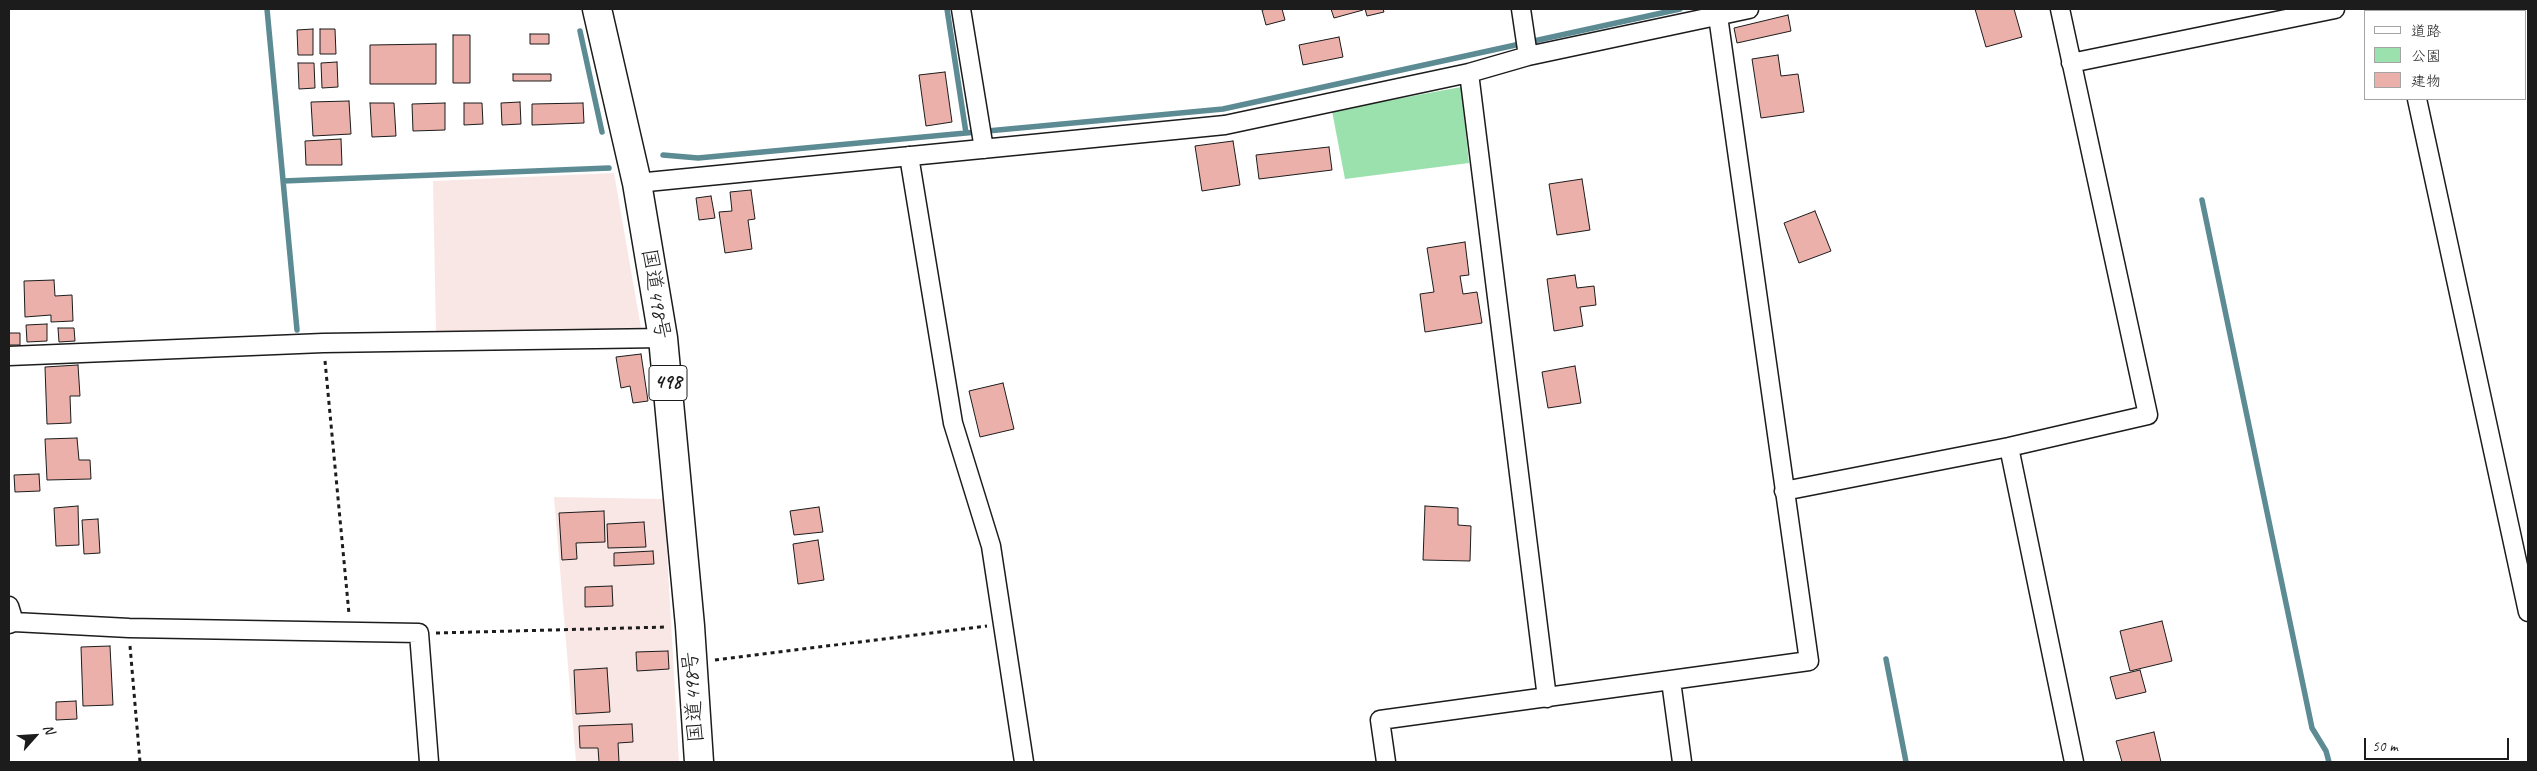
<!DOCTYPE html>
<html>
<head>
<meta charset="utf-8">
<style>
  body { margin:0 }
  #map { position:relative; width:2537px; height:771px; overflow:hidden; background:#fff; font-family:Caveat,"Klee One",sans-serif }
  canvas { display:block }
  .frame { position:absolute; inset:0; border:10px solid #1c1c1c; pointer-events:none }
  .legend { position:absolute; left:2364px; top:10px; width:162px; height:90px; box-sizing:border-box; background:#fff; border:1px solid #a4a4a4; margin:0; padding:6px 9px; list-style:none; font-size:15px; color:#1c1c1c }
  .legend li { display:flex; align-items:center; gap:10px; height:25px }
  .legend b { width:25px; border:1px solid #a4a4a4 }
  .north { position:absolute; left:10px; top:711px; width:50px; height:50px; -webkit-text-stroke:4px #fff; paint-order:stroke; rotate:64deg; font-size:14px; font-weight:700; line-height:20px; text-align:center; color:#1c1c1c }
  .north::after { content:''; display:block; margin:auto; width:18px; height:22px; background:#1c1c1c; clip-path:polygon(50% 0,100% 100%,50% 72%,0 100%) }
  .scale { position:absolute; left:2364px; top:738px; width:145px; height:22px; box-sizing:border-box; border:2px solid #1c1c1c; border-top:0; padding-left:6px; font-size:15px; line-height:18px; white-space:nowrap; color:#1c1c1c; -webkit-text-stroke:4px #fff; paint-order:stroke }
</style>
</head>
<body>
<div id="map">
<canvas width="2537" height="771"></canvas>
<div class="frame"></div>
<ul class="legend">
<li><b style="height:6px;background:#fff"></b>道路</li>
<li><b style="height:14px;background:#9ae1ae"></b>公園</li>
<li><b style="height:14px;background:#ebb0aa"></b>建物</li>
</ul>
<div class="north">N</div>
<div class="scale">50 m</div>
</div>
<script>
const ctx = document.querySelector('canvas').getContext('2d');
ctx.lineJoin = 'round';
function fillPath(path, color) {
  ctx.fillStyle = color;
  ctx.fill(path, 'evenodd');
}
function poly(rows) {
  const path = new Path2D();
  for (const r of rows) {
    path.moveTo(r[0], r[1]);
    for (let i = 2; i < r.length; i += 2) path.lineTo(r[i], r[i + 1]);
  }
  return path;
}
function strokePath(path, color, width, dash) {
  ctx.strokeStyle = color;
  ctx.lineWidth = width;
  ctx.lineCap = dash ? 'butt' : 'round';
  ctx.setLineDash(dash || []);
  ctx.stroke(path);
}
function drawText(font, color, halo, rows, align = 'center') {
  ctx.font = font + ' Caveat,"Klee One",sans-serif';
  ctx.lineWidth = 4;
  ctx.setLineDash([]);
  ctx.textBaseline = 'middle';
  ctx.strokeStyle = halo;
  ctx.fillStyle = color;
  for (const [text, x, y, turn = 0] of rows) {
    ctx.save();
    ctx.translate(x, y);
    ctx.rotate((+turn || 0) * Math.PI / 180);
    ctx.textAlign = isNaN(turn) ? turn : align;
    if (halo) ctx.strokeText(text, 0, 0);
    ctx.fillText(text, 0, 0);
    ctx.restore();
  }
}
fillPath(poly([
  [614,173,641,328,436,332,433,181],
  [554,497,664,499,679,762,576,762]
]), '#f9e7e6');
fillPath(poly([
  [1461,87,1469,163,1345,179,1332,111]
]), '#9ae1ae');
strokePath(poly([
  [267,9,297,330],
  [947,9,966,133],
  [580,31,602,132],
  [663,155,698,158,1223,109,1680,9],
  [283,181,609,168],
  [2202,200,2312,728,2326,751,2329,762],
  [1886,659,1906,762]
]), '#5c8b93', 5.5);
const building = poly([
  [1267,9,1282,9,1285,20,1266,25,1262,10,1267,9],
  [1331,9,1362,9,1363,10,1334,18,1331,9],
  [1365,9,1383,9,1384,12,1367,16,1365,9],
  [1975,9,2014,9,2022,37,1986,47,1975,9],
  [1788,15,1791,31,1737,43,1734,28,1788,15],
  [313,29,313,55,298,55,297,30,313,29],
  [320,29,335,29,336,54,320,54,320,29],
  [530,34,549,34,549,44,530,44,530,34],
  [453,35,470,35,470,83,453,83,453,35],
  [1339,37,1343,57,1303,65,1299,45,1339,37],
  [436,44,436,84,370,84,370,45,436,44],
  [1778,55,1781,76,1798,74,1804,112,1761,118,1752,59,1778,55],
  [337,62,338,87,322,88,321,63,337,62],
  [298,63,314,63,315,88,299,89,298,63],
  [945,72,952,122,926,126,919,75,945,72],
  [513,74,551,74,551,81,513,81,513,74],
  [349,101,351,134,313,136,311,102,349,101],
  [520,102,521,124,502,125,501,103,520,102],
  [370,103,394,103,396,136,372,137,370,103],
  [445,103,445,130,413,131,412,104,445,103],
  [464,103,482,103,483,124,464,125,464,103],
  [583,103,584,123,532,125,532,104,583,103],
  [341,139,342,165,306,165,305,141,341,139],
  [1233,141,1240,185,1202,191,1195,146,1233,141],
  [1329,147,1332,170,1259,179,1256,155,1329,147],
  [1582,179,1590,230,1557,235,1549,184,1582,179],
  [751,190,755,219,748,220,752,249,725,253,719,212,732,211,730,192,751,190],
  [711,196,715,218,699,220,696,198,711,196],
  [1815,211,1831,251,1799,263,1784,223,1815,211],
  [1465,242,1469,275,1460,276,1463,294,1477,292,1482,323,1425,332,1420,294,1434,292,1427,248,1465,242],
  [1575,275,1577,288,1594,286,1596,305,1580,307,1583,326,1554,331,1547,279,1575,275],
  [54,280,55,296,72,295,73,321,51,322,51,315,25,317,24,281,54,280],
  [47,324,47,341,27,342,26,325,47,324],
  [58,328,74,328,75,341,59,342,58,328],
  [9,333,20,333,20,345,9,345,9,333],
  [641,354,648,401,633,403,630,386,621,388,616,357,641,354],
  [78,365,80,396,70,396,71,423,47,424,45,367,78,365],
  [1575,366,1581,403,1548,408,1542,372,1575,366],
  [1003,383,1014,429,980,437,969,391,1003,383],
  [77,438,79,460,90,460,91,479,47,480,45,439,77,438],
  [39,474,40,491,15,492,14,475,39,474],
  [78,506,79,545,56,546,54,508,78,506],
  [1425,506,1458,508,1458,525,1471,526,1470,561,1423,560,1425,506],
  [819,507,823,532,794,535,790,511,819,507],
  [604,511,605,542,576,543,577,559,562,560,559,513,604,511],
  [98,519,100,553,84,554,82,520,98,519],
  [644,522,646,547,608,548,607,524,644,522],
  [818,540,824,580,798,584,793,544,818,540],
  [653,551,654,564,614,566,614,553,653,551],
  [612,586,613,606,585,607,585,587,612,586],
  [2162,621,2172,661,2130,671,2120,631,2162,621],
  [110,646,113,705,83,706,81,647,110,646],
  [668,651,669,669,637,671,636,652,668,651],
  [607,668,610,712,576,714,574,670,607,668],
  [2140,670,2146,692,2116,699,2110,677,2140,670],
  [76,701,77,719,56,720,56,702,76,701],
  [632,724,633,742,618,743,619,762,599,762,598,748,580,748,579,726,632,724],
  [2154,732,2161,762,2122,762,2116,741,2154,732]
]);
fillPath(building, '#ebb0aa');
strokePath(building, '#1c1c1c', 1);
const minor = poly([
  [961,9,984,149],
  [1521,9,1528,56],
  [2397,9,2397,11],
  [2071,63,2335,9],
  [1469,73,1547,698],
  [2417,99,2528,612],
  [909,156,953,423,991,546,1024,762],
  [637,183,1225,125,1469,73,1528,56,1749,9],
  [9,356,323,343,663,338],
  [2009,447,2074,762],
  [1784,491,2009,447,2148,415,2060,9],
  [9,606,14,622],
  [9,624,14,622,129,628,419,633,429,762],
  [1671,681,1682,762],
  [1386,762,1380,720,1809,661,1718,16]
]);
const trunk = poly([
  [597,9,637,183,663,338,690,626,699,762]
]);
strokePath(minor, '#1c1c1c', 21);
strokePath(trunk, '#1c1c1c', 31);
strokePath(poly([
  [325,361,349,614],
  [436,633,667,627],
  [130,646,140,762],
  [715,660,987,626]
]), '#1c1c1c', 3, [4, 4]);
strokePath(minor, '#fff', 18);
strokePath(trunk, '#fff', 28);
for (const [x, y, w] of [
  [668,383,38]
]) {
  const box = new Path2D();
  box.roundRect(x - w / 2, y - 17.5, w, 35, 4);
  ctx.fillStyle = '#fff';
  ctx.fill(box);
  strokePath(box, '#1c1c1c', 1);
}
drawText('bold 20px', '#1c1c1c', null, [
  ["498",668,383]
]);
drawText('21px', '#1c1c1c', '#fff', [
  ["国道498号",655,294,81],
  ["国道498号",694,697,-94]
]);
</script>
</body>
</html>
